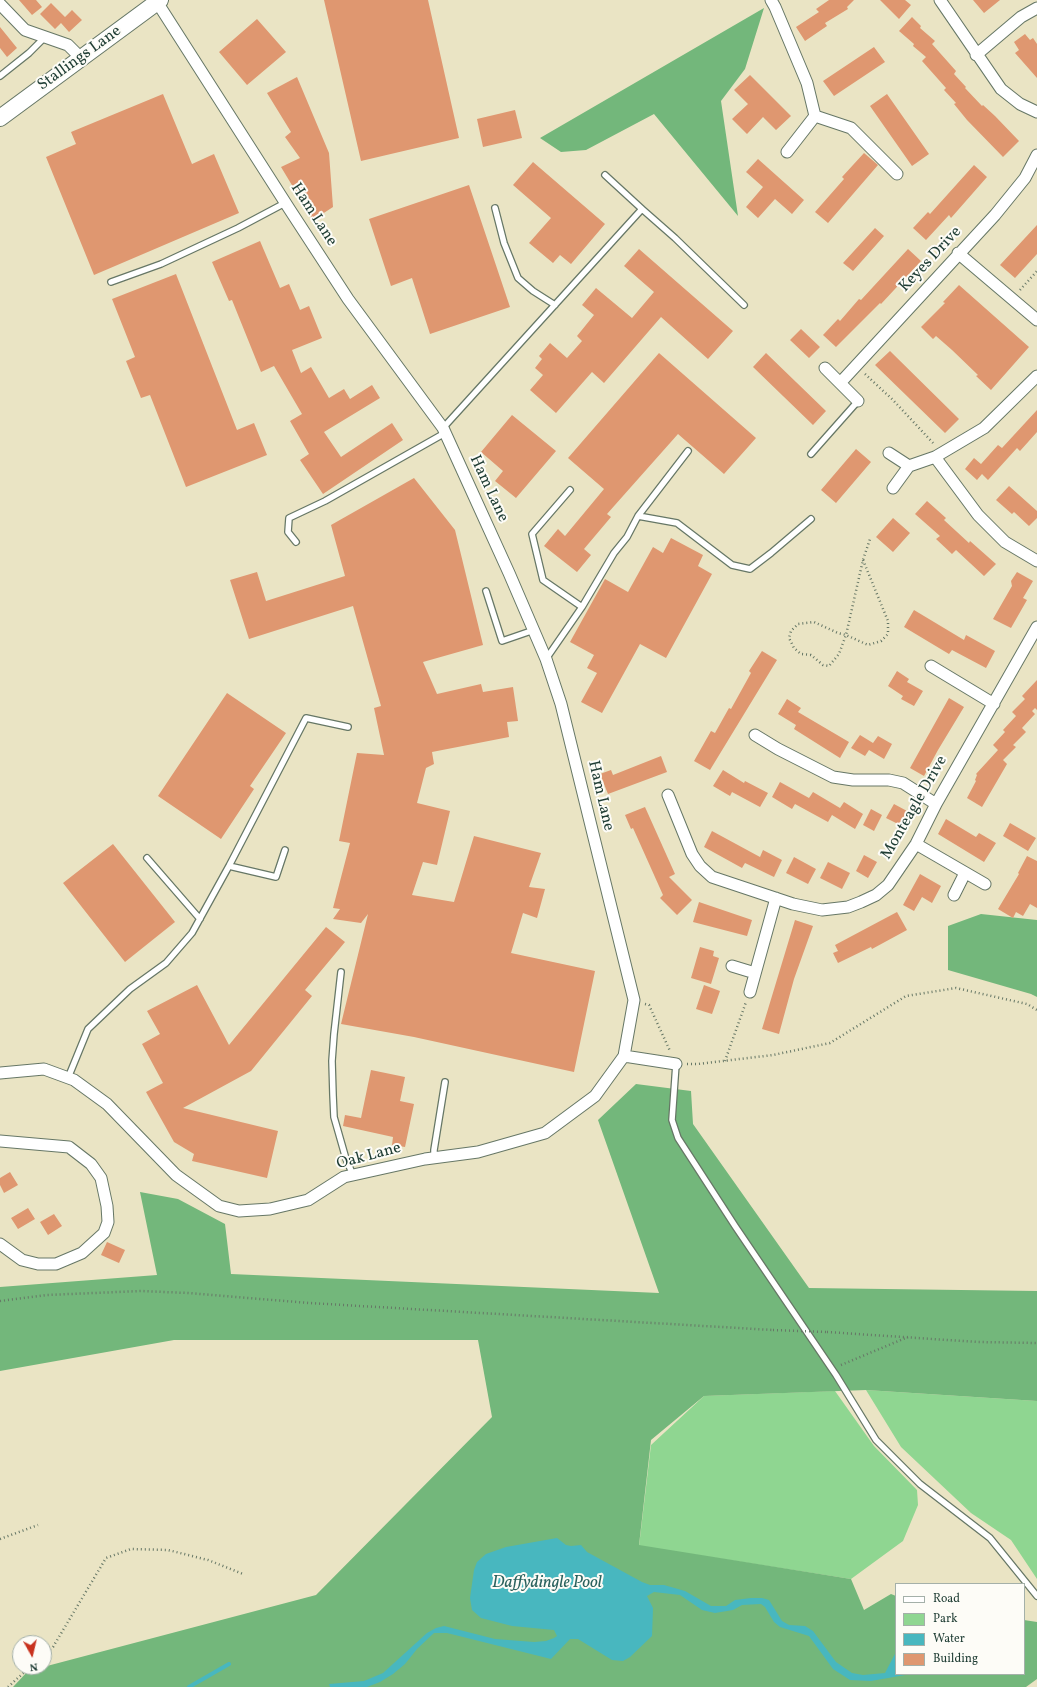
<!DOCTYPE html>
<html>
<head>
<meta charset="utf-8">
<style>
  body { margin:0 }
  #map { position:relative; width:1037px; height:1687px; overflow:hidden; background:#eae4c4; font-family:Vollkorn,serif }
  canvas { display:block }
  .legend { position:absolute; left:895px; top:1583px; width:130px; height:92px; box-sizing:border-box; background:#fdfcf7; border:1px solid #a4b0a9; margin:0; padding:5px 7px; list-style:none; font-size:12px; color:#1f3d34 }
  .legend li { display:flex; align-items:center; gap:8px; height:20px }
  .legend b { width:20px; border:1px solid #a4b0a9 }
  .north { position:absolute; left:12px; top:1635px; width:40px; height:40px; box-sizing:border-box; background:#fdfcf7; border:1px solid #a4b0a9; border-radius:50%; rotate:172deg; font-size:11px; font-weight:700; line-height:16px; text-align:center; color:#1f3d34 }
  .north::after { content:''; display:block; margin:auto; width:14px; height:18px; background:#c8321e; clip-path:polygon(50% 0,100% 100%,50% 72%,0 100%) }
</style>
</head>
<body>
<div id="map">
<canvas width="1037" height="1687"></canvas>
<ul class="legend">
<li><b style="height:5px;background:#fff"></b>Road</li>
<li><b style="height:11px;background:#8fd691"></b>Park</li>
<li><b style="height:11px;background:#48b7bf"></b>Water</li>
<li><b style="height:11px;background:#df9770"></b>Building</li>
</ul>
<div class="north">N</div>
</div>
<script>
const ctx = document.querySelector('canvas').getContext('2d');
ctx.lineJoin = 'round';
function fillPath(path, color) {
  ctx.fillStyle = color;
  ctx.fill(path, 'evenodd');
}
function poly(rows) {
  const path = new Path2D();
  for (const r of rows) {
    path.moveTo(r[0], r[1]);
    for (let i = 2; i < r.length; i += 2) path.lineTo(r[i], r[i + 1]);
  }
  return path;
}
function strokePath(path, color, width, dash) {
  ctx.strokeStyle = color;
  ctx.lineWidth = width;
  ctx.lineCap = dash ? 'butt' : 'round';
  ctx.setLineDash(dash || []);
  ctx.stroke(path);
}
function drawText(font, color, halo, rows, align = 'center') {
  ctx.font = font + ' Vollkorn,serif';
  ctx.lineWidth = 4;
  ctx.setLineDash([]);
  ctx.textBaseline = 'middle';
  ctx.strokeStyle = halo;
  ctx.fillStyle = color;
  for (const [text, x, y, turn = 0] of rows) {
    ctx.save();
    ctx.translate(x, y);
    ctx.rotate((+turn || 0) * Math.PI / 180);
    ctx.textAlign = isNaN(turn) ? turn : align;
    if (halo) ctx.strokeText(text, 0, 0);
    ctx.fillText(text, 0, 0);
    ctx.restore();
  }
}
fillPath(poly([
  [866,1390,1037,1401,1037,1579,1011,1540,971,1513,901,1447],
  [835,1391,874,1446,917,1490,918,1505,903,1541,851,1579,639,1546,651,1445,704,1396]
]), '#8fd691');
fillPath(poly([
  [764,8,745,69,721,101,738,216,654,114,586,150,561,152,540,138],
  [981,914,1037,920,1037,997,1031,994,948,970,948,926],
  [636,1084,691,1091,693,1124,809,1288,1037,1291,1037,1401,866,1390,704,1396,651,1440,639,1545,851,1579,864,1610,891,1594,896,1596,896,1674,1024,1674,1024,1620,1037,1622,1037,1679,1026,1687,13,1687,28,1671,316,1595,492,1417,478,1340,174,1340,0,1371,0,1287,157,1275,140,1192,178,1199,225,1224,231,1274,659,1293,598,1120]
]), '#73b77b');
fillPath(poly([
  [557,1538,566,1545,571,1546,581,1545,587,1552,642,1582,650,1585,664,1585,685,1591,711,1606,726,1606,735,1600,751,1598,762,1598,769,1600,782,1621,789,1625,805,1626,813,1631,836,1662,852,1673,863,1675,885,1673,896,1652,896,1674,911,1674,871,1681,850,1680,833,1669,809,1636,780,1627,774,1622,765,1607,761,1604,742,1605,733,1610,715,1613,702,1610,680,1595,654,1592,647,1596,653,1608,652,1636,630,1657,623,1661,612,1660,578,1639,570,1639,551,1659,447,1633,434,1633,417,1649,405,1664,393,1674,380,1682,367,1687,330,1687,329,1684,364,1681,383,1673,427,1633,436,1628,444,1626,495,1639,534,1642,546,1641,554,1638,557,1636,554,1630,512,1626,481,1618,472,1610,470,1598,474,1570,477,1562,486,1554,506,1547]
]), '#48b7bf');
strokePath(poly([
  [189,1687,229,1664]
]), '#48b7bf', 4);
fillPath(poly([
  [19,0,36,0,42,7,32,15],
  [324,0,428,0,459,138,361,161],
  [829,0,854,0,847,7,848,9,825,23,827,26,805,41,796,27,819,12,816,9],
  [880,0,905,0,911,5,899,19],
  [973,0,1000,0,984,13],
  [51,3,65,17,72,10,82,20,69,32,61,23,55,29,40,14],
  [912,17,921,26,920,28,935,41,932,44,956,71,954,74,966,87,965,88,982,106,983,105,995,116,1019,141,1003,157,967,120,954,104,956,103,944,90,946,88,922,61,926,57,913,46,914,44,899,31],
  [257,19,286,52,247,85,219,52],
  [0,27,17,48,7,57,0,48],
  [1025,34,1030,40,1033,38,1037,44,1037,78,1015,53,1019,50,1014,42],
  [874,47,885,62,834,96,823,81],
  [750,75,791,116,776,130,763,117,747,134,732,119,748,104,734,90],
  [297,77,329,153,333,207,313,220,281,167,300,158,285,137,291,132,267,93],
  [163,94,192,164,214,154,239,213,94,275,46,157,76,144,71,132],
  [887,94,929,154,912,166,870,106],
  [515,110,522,138,483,147,477,119],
  [864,153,878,165,828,223,815,212,844,179,842,177],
  [758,159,804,200,792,214,775,199,758,218,746,207,763,187,746,172],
  [533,162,605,224,571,264,560,255,553,263,529,243,551,218,513,185],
  [974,165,987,177,951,218,949,215,926,240,913,228,928,212,930,214],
  [469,185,510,307,430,334,412,278,391,286,369,219],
  [1037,225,1037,254,1015,278,1000,265],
  [875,228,884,236,853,271,843,263],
  [260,241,280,288,289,284,300,310,309,306,322,338,292,350,301,373,311,367,329,398,344,389,350,399,372,385,380,398,324,432,341,457,392,423,403,440,323,494,300,460,309,454,290,421,302,414,274,366,261,372,232,300,229,301,212,262],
  [639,249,733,331,708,359,661,317,604,383,592,372,556,413,530,390,543,375,535,368,542,359,539,356,550,343,567,358,582,341,577,336,594,315,582,305,596,288,632,318,654,292,624,266],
  [908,249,921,261,881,304,880,303,836,347,823,335,838,319,840,321,859,299,861,300],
  [176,274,237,430,254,423,267,455,186,487,150,395,141,398,126,361,135,357,112,299],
  [959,285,1029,347,991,390,976,376,978,375,952,350,936,336,933,339,921,327,945,303,943,302],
  [801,329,820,347,809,358,790,340],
  [890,351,959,419,945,433,875,365],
  [659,353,756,438,724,474,678,434,607,514,611,517,584,549,591,555,577,572,544,546,558,529,565,536,604,489,568,458],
  [766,353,826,411,813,425,753,367],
  [1037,410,1037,432,1020,451,1017,448,988,480,982,474,977,480,965,469,974,458,981,464,998,445,1002,448],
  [512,415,556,451,516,498,495,481,503,471,481,452],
  [856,449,871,462,836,503,821,490],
  [414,478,455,530,483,645,423,662,437,694,481,684,483,692,513,687,518,721,507,722,509,737,432,752,434,764,426,768,417,803,450,811,437,865,423,862,412,895,454,902,474,836,541,853,529,887,545,889,537,918,523,913,511,953,595,971,574,1072,414,1037,341,1024,368,914,361,923,333,919,340,909,333,908,350,843,339,841,357,753,384,755,374,708,381,706,353,606,249,639,230,580,257,572,266,601,345,576,331,525],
  [1009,486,1037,511,1037,518,1029,526,1014,512,1012,514,996,500],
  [927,501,946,518,944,520,969,543,970,541,996,564,984,576,956,550,952,554,936,539,940,536,915,514],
  [893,518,910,533,893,552,876,537],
  [671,538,703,555,698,566,712,574,666,658,640,644,602,713,581,702,597,673,587,668,594,655,570,642,605,579,628,592,653,547,663,553],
  [1017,572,1033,581,1023,598,1027,600,1011,628,993,619,1012,586,1011,581],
  [914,610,964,640,966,635,995,651,986,668,952,650,949,654,904,627],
  [762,651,777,660,710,770,694,761,711,731,715,733,729,708,731,709,751,673,749,671],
  [897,671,909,679,907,682,923,691,914,706,901,699,903,696,888,686],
  [1037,680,1037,710,1035,708,1032,711,1035,714,1022,728,1026,732,1013,745,1016,747,1003,760,1007,764,982,807,967,798,976,781,975,780,977,775,976,774,998,750,993,745,1005,732,1003,730,1016,716,1012,712,1025,699,1022,696],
  [227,693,286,733,250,786,254,789,221,839,158,796],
  [949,698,964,707,938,750,924,776,910,768],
  [787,699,801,708,798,712,849,742,840,758,794,729,796,725,778,714],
  [860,735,873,743,878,736,892,744,884,759,869,750,865,756,851,748],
  [661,756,667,772,608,794,600,774,611,770,613,775],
  [723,770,744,783,745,781,768,793,760,807,732,792,730,796,713,786],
  [780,782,809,798,813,792,840,808,844,802,863,814,855,829,832,815,828,822,795,804,792,809,772,797],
  [894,804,907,811,900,825,886,818],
  [645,807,675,874,669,877,692,900,677,915,660,898,663,895,633,828,631,829,625,815],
  [871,809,882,815,874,831,863,825],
  [946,819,976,837,979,833,996,843,984,862,938,834],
  [1010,823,1036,838,1028,851,1003,836],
  [712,831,760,857,763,850,782,860,774,877,745,863,742,868,704,847],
  [113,844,175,922,125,962,63,883],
  [864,855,877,862,868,878,856,871],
  [1027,856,1037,861,1037,908,1030,904,1023,916,1016,912,1013,918,998,909,1019,874,1018,873],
  [794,857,816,869,808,884,786,873],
  [828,862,850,873,842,889,820,878],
  [920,874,941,886,932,903,922,897,914,911,903,905],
  [699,902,752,920,747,936,693,922],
  [897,912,907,930,872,949,871,947,838,963,833,953,838,951,835,945],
  [795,920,813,926,794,979,779,1034,762,1029],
  [326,927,345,942,305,990,312,996,251,1071,183,1108,278,1131,267,1178,192,1161,194,1154,174,1142,146,1092,163,1083,142,1044,160,1034,147,1011,197,985,229,1045],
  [700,947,714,951,713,956,719,958,711,984,691,978],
  [704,985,720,991,712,1014,696,1009],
  [371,1070,405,1077,400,1101,414,1104,405,1147,392,1145,393,1137,343,1126,345,1115,361,1118],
  [10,1172,18,1185,4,1193,0,1185,0,1178],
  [28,1208,35,1219,18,1229,11,1218],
  [54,1214,62,1226,48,1235,40,1222],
  [107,1242,125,1250,119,1263,101,1255]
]), '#df9770');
const service = poly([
  [0,76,29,53,45,37],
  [605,175,642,209],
  [495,208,504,243,518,278,533,291,555,305],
  [111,282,161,264,238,228,285,203],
  [443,428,642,209,675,238,744,305],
  [811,454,858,401],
  [570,490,532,534,543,580,582,607],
  [638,516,677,523,732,565,750,569,771,553,811,519],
  [296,542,288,532,289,518,325,501,445,433],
  [486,591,502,641,534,630],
  [546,659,582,607,614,553,627,537,638,516,688,451],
  [147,858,200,919],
  [229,866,276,877,285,850],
  [341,972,334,1034,332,1061,333,1095,334,1117,346,1159,353,1175],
  [676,1064,672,1120,678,1138,735,1226,836,1375,876,1440,920,1484,990,1538,1037,1596],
  [68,1078,88,1029,130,989,166,963,192,933,229,866,306,718,348,727],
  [434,1158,434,1150,445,1082]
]);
const minor = poly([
  [771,0,775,7,807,83,815,116],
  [940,0,1001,89,1020,104,1037,112],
  [0,4,25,30,68,45,81,58],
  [976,55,1021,17,1037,8],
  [787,152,815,116,851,128,897,174],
  [958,253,1037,320],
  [825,368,858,401],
  [841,382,995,215,1025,178,1037,155],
  [889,453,909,466],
  [935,457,978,515,1005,542,1037,561],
  [893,488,909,466,935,457,984,428,1037,376],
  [931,666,994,704],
  [755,735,778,749,833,777,853,780,889,780,903,783,936,804],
  [668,795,692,854,700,866,712,877,793,904,822,910,848,907,861,902,876,895,888,885,916,844,936,804,1037,627],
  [916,844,985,884],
  [954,895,965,873],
  [732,966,755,973],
  [750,992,776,898],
  [624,1056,676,1064],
  [0,1073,44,1069,74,1080,107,1104,176,1175,219,1206,239,1211,270,1209,308,1200,344,1177,425,1159,478,1152,545,1133,595,1096,624,1056,634,1000,561,704,546,659,509,573,443,428,348,299,290,210,157,2],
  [0,1141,69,1147,91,1164,101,1178,107,1206,108,1222,104,1233,82,1253,56,1264,38,1264,22,1260,0,1244]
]);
const secondary = poly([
  [0,118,160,0]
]);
strokePath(service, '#676', 8);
strokePath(minor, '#676', 13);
strokePath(secondary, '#676', 18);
strokePath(poly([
  [1020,290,1037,271],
  [865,374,893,400,934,444],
  [863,560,888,621,888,634,881,641,868,645,846,635,838,633,814,622,798,624,791,631,789,638,794,648,801,654,811,655,823,665,829,666,839,654,846,635,863,560,870,539],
  [645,1004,649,1005,670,1051],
  [725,1061,746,1002],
  [687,1064,698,1064,773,1055,830,1043,906,996,956,988,1027,1004,1037,1010],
  [0,1301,47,1295,141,1291,188,1293,309,1303,773,1330],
  [827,1332,978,1342,1037,1343],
  [841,1365,908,1337],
  [0,1539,38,1525],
  [44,1655,53,1647,106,1558,131,1549,168,1550,208,1560,243,1574],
  [8,1687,30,1667]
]), '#676', 2.5, [1, 3]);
strokePath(service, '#fff', 5.5);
strokePath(minor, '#fff', 11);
strokePath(secondary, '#fff', 16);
strokePath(poly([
  [773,1330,827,1332]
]), '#676', 2.5, [1, 3]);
drawText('16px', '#1f3d34', '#fdfcf7', [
  ["Stallings Lane",80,59,-36],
  ["Ham Lane",313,215,57],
  ["Keyes Drive",931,260,-47],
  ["Ham Lane",488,489,65],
  ["Ham Lane",600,796,77],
  ["Monteagle Drive",915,808,-60],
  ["Oak Lane",369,1157,-15]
]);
drawText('italic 17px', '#2b625e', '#fdfcf7', [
  ["Daffydingle Pool",547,1584]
]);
</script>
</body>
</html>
